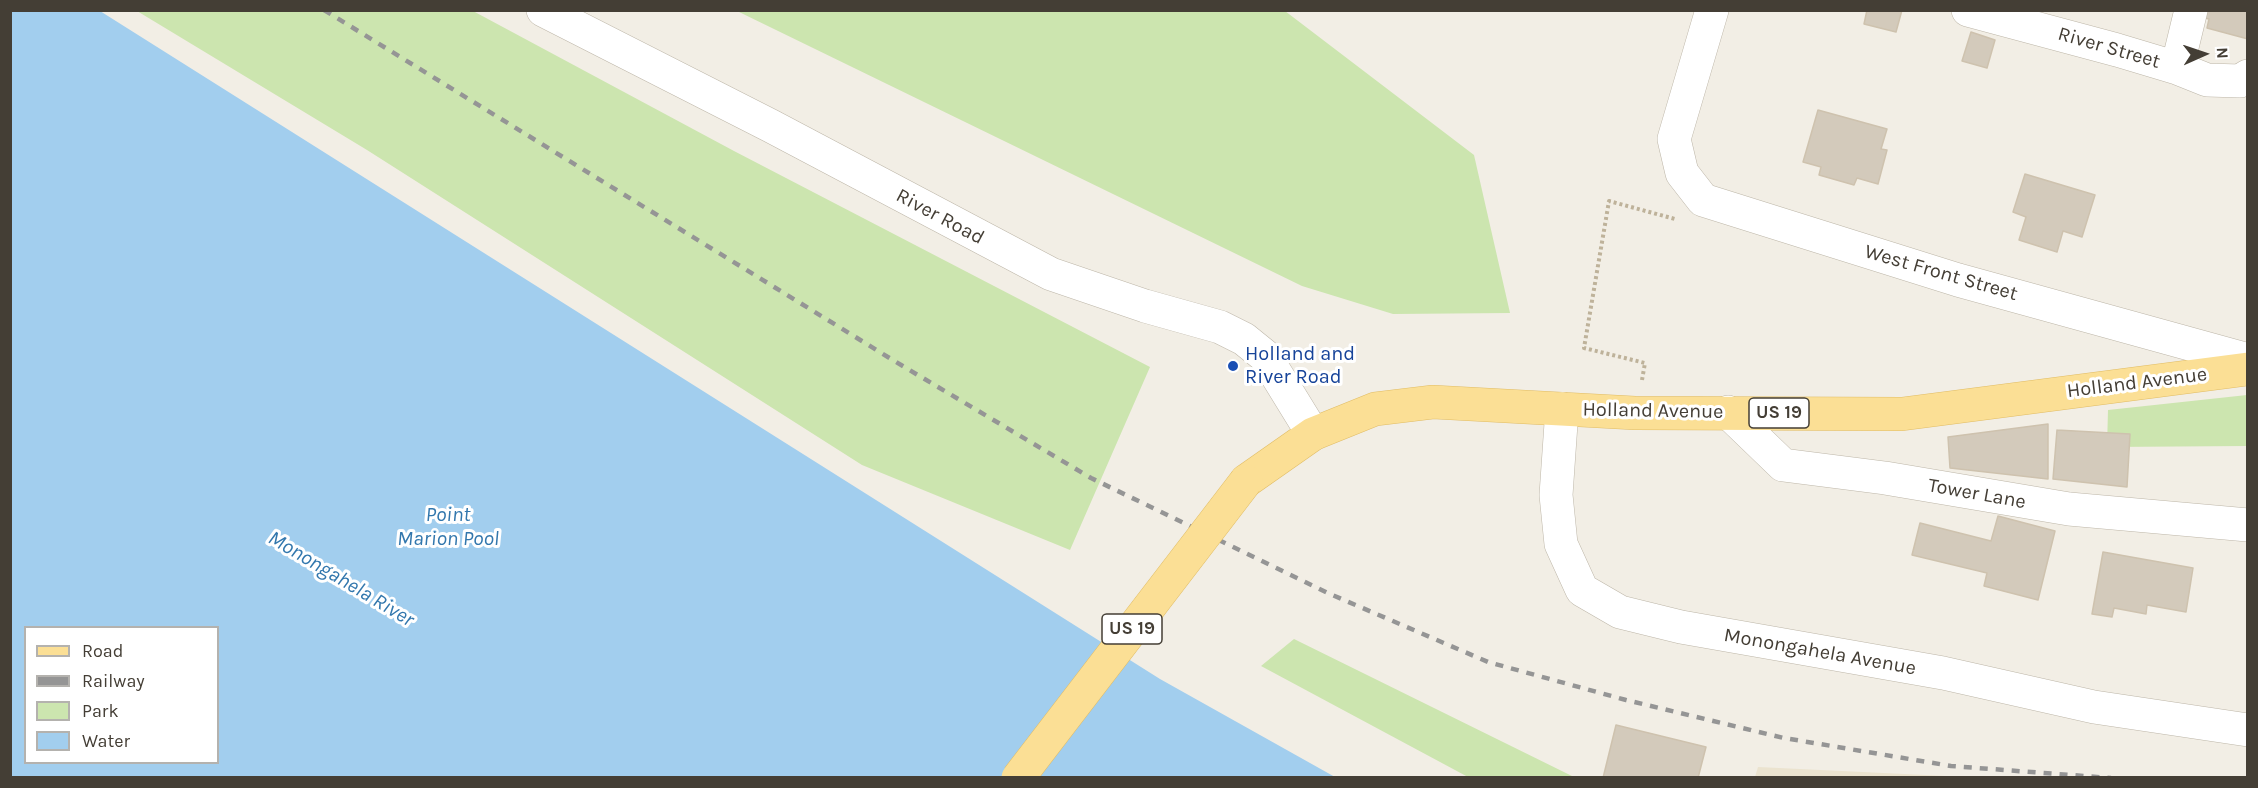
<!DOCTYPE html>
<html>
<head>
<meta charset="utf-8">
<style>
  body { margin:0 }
  #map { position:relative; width:2258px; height:788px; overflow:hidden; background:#f2eee5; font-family:Karla,sans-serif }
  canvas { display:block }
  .frame { position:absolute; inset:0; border:12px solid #443e35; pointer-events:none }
  .legend { position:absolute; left:24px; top:626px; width:195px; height:138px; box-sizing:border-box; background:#fff; border:2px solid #b4b2ae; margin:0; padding:8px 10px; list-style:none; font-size:18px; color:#443e35 }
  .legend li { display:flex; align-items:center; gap:12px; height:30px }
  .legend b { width:30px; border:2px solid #b4b2ae }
  .north { position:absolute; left:2174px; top:24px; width:60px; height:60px; -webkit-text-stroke:4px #fff; paint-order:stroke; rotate:87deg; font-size:16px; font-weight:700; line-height:24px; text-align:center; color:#443e35 }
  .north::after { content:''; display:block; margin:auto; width:21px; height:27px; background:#443e35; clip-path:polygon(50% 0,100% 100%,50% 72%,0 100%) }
</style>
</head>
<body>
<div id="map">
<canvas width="2258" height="788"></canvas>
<div class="frame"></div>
<ul class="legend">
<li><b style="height:8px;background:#fbdf95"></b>Road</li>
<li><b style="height:8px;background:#959595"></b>Railway</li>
<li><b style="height:16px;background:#cce5af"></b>Park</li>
<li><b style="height:16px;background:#a2ceee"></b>Water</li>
</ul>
<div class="north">N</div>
</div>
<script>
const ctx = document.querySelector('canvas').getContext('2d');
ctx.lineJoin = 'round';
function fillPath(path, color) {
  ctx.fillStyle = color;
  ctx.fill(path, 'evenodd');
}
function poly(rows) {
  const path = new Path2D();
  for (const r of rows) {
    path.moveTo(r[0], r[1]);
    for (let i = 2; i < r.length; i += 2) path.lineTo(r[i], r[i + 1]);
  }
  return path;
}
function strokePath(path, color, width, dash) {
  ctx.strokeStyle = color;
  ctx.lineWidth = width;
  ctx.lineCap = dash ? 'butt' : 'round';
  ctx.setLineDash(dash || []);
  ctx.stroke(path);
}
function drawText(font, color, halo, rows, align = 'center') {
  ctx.font = font + ' Karla,sans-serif';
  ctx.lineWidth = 6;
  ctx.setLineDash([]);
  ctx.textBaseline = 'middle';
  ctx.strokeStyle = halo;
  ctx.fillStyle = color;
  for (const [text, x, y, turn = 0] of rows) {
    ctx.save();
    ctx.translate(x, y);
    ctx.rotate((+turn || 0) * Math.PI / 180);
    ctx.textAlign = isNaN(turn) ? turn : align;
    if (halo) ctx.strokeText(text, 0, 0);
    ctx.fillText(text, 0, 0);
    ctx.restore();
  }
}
fillPath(poly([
  [1758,767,1967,777,1755,777]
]), '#ebe3cf');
fillPath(poly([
  [137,11,473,11,734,151,1150,367,1070,550,862,465,367,150],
  [737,11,1285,11,1474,155,1510,313,1393,314,1302,286],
  [2247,395,2247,446,2107,447,2108,410],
  [1294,639,1574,777,1468,777,1261,666]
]), '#cce5af');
fillPath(poly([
  [10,11,100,11,1160,679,1335,777,11,777],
  [26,628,218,628,218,762,26,762]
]), '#a2ceee');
const building = poly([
  [1867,10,1902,10,1896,32,1864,24,1867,10],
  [2197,10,2248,10,2248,39,2207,28,2209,19,2196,16,2197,10],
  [1971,32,1995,40,1987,68,1962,61,1971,32],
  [1818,110,1887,129,1881,149,1887,150,1878,184,1857,178,1854,185,1819,175,1821,167,1803,162,1818,110],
  [2025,174,2095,195,2082,237,2063,231,2057,252,2019,240,2026,217,2013,212,2025,174],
  [2048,424,2048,479,1950,468,1948,437,2048,424],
  [2057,430,2130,434,2127,487,2053,479,2057,430],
  [1998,516,2055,531,2038,600,1984,586,1987,573,1912,555,1920,523,1991,541,1998,516],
  [2103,552,2193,568,2186,612,2147,605,2146,614,2114,608,2112,617,2092,614,2103,552],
  [1616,725,1706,747,1698,778,1603,778,1616,725]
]);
fillPath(building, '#d3cabb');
strokePath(building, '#cec2ae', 1.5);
const minor = poly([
  [543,10,771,126,1051,274,1145,306,1220,327,1244,339,1265,356,1313,434],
  [1712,10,1674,139,1682,173,1703,200,1958,280,2248,360],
  [1968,10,2117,50,2177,68,2207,80,2240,81,2248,76],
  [2177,68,2191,10],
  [1562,409,1556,495,1561,544,1582,590,1620,612,1681,627,1943,673,2094,707,2248,730],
  [1728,412,1783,465,1885,478,2069,509,2248,525]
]);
const major = poly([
  [1246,481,1313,434,1375,409,1433,402,1635,413,1902,414,2248,369]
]);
strokePath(minor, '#bdb6a8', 34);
strokePath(major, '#e0bc65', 34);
strokePath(poly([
  [1642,380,1645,363,1584,348,1609,201,1675,219]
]), '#beb29a', 4, [3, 3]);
strokePath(minor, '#fff', 33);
strokePath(major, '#fbdf95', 33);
strokePath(poly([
  [324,10,896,362,1091,478,1330,594,1488,662,1626,700,1784,738,1951,766,2111,778]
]), '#959595', 4.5, [8, 8]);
const majorBridge = poly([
  [1018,778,1246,481]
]);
strokePath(majorBridge, '#e0bc65', 34, []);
strokePath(majorBridge, '#fbdf95', 33);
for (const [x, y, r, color] of [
  [1233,366,6,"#1a4fb4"]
]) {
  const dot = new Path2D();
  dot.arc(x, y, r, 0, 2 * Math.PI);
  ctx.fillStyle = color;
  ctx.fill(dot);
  strokePath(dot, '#fff', 2);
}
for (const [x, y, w] of [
  [1779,413,60],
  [1132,629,60]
]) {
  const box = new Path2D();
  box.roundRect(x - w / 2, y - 15, w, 30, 4.5);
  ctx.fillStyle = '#fff';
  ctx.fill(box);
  strokePath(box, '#443e35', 1.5);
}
drawText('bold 18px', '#443e35', null, [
  ["US 19",1779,413],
  ["US 19",1132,629]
]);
drawText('20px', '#443e35', '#fff', [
  ["River Street",2109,48,16],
  ["River Road",940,217,28],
  ["West Front Street",1941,273,16],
  ["Holland Avenue",2137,383,-7],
  ["Holland Avenue",1653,411,1],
  ["Tower Lane",1977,494,10],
  ["Monongahela Avenue",1820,652,10]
]);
drawText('20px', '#164399', '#fff', [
  ["Holland and",1245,354],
  ["River Road",1245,377]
], 'left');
drawText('italic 21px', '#3277ad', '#fff', [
  ["Point",448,515],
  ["Marion Pool",448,539],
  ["Monongahela River",341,579,31]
]);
</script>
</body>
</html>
